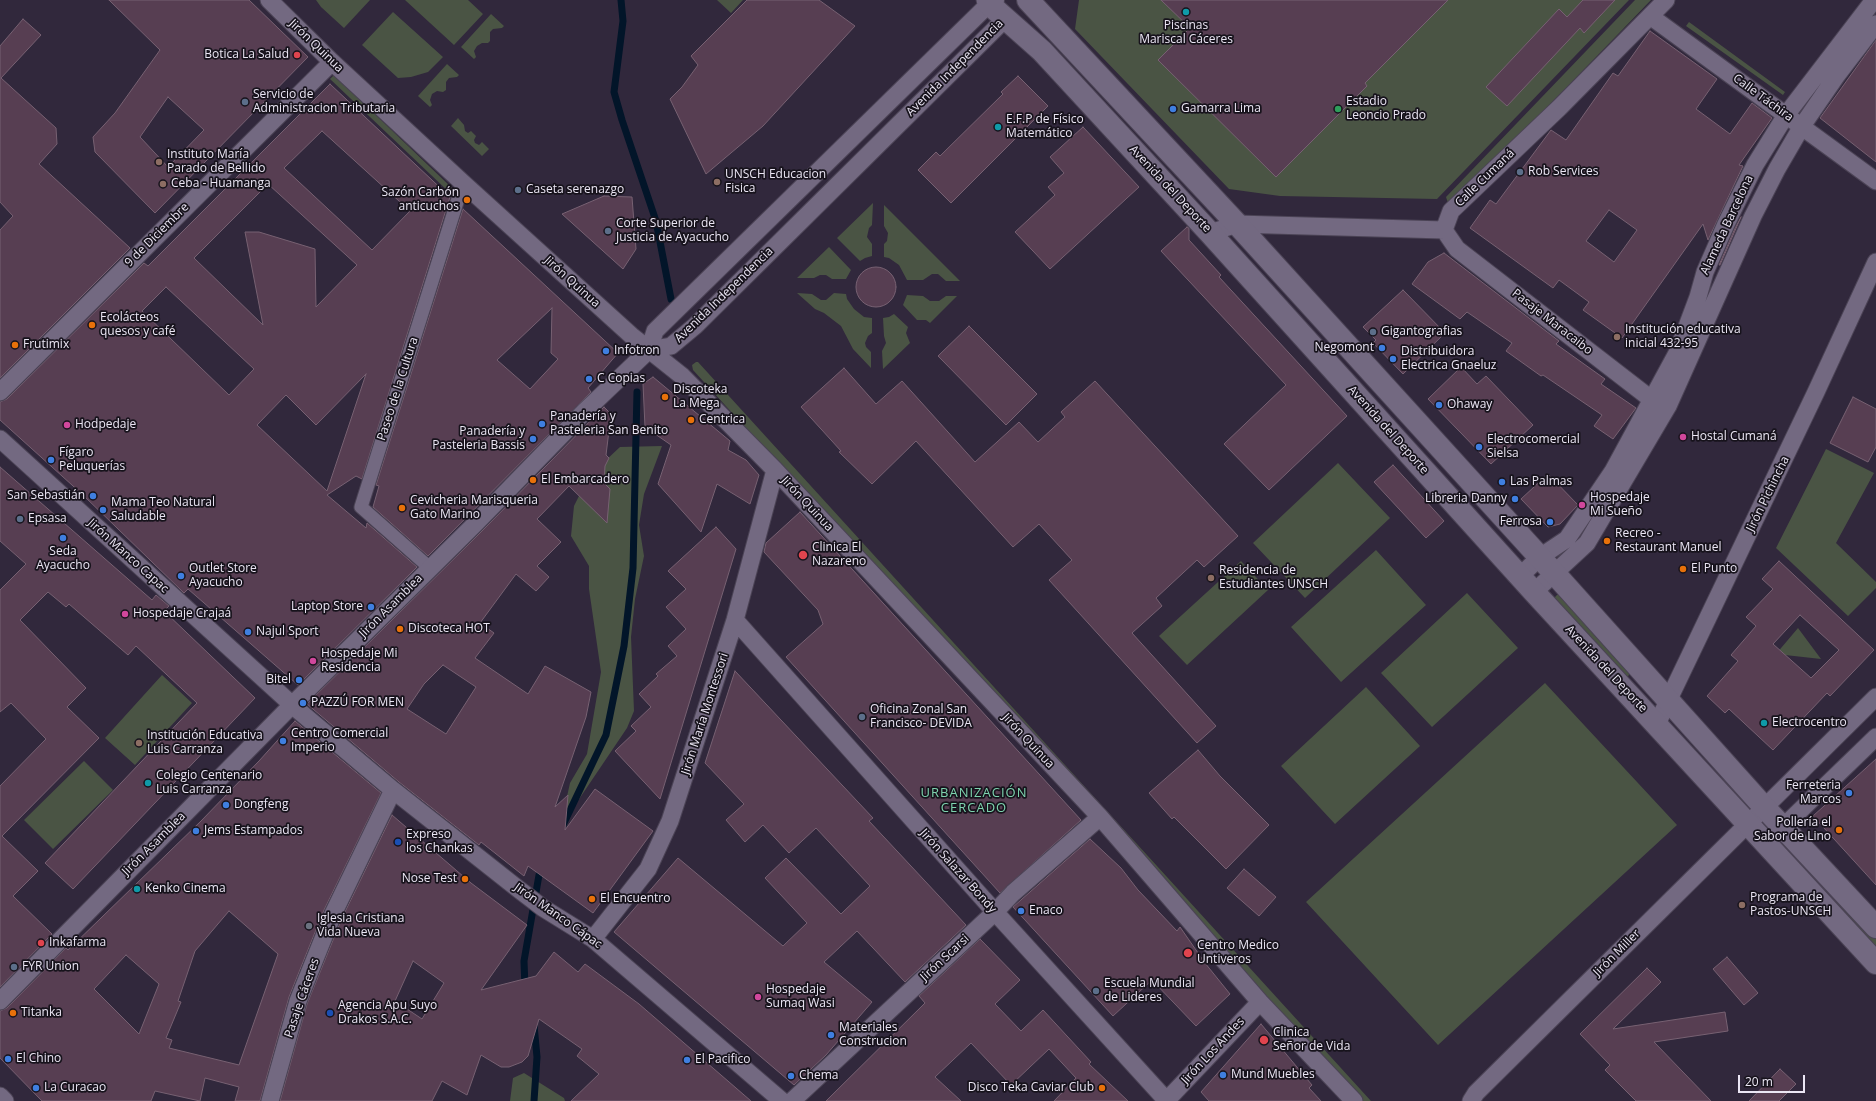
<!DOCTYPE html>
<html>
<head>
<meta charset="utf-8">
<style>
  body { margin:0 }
  #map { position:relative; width:1876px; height:1101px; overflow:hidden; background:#31283c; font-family:"Open Sans",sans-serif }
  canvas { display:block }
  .scale { position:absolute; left:1738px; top:1075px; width:67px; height:18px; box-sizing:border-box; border:2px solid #ebe6f4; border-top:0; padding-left:5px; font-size:12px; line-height:14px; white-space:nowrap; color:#ebe6f4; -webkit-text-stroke:3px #17131c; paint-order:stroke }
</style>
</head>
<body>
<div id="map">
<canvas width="1876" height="1101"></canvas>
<div class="scale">20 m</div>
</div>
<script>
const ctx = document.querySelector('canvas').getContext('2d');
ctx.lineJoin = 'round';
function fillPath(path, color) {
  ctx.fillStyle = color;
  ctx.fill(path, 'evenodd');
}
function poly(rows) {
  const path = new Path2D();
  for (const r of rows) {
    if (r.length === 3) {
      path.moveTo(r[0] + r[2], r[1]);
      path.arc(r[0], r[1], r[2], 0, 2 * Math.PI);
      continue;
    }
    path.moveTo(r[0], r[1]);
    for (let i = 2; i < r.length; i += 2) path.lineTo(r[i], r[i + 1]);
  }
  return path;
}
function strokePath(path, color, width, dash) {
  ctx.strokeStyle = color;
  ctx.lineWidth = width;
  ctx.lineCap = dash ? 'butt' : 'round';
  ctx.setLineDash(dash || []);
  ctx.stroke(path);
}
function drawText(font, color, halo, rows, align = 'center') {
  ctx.font = font + ' "Open Sans",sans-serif';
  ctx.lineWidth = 3.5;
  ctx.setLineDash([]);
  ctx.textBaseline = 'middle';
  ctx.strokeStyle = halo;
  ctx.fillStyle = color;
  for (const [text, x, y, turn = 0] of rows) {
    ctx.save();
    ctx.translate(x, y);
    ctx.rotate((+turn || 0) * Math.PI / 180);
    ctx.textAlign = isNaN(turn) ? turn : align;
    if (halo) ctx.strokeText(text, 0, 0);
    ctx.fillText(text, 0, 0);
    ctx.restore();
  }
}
fillPath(poly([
  [316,0,370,0,344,28,321,7],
  [405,0,468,0,483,14,454,45],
  [717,0,743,0,731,13],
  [1079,0,1629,0,1437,199,1280,196,1229,189,1075,29],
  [1635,0,1651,0,1456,202,1448,203,1446,197],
  [393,12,443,57,428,72,411,77,398,78,362,45],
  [491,14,504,26,502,28,493,29,490,32,490,41,488,43,482,43,477,46,474,51,476,57,474,59,461,47],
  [1689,22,1785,92,1783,95,1686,26],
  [447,64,459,75,457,77,449,78,446,82,446,90,443,92,437,91,432,94,430,100,432,105,430,107,418,96],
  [334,75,453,189,450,193,330,79],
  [458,118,464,125,465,131,468,133,471,131,476,136,474,140,475,143,479,145,482,142,489,149,482,156,451,126],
  [873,203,872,225,869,228,867,237,872,244,872,256,865,258,860,261,837,238],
  [884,205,960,281,946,281,938,274,932,274,923,280,907,280,899,265,889,258,884,257,884,244,887,241,888,233,884,226],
  [829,247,851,270,846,279,832,279,826,275,820,275,814,278,797,278],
  [797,293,812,294,821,300,826,300,834,293,846,294,847,299,854,309,864,317,872,318,872,333,868,336,865,343,866,347,871,352,871,368,853,349,841,326,824,313,815,309],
  [907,295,923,296,930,301,939,301,946,296,957,296,930,323,926,320,917,320,903,305],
  [894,314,908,327,906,333,910,343,883,369,882,351,886,343,884,336,883,318,889,317],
  [696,362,698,362,1371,1101,1359,1101,693,370,692,365],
  [662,446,644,494,639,525,644,556,635,599,631,637,634,711,627,728,567,817,564,810,570,783,587,754,601,672,589,589,589,566,571,536,574,506,589,476,620,447],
  [1826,449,1874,473,1836,543,1876,582,1876,588,1848,616,1776,548],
  [1338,463,1390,518,1305,598,1253,543],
  [1376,550,1426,605,1341,682,1291,627],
  [1241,561,1268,590,1187,665,1159,636],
  [1467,593,1518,648,1432,727,1381,673],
  [1557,595,1561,595,1630,672,1627,679,1552,600],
  [1798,628,1821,659,1776,654],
  [162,675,192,703,135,765,105,738],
  [1545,683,1677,825,1438,1045,1306,902],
  [1366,687,1420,746,1335,824,1281,766],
  [84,761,113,790,53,849,24,820],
  [1797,856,1876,933,1876,950,1798,862],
  [524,1073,564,1098,565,1101,510,1101,513,1078]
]), '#4a5444');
strokePath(poly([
  [621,0,623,21,614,92,622,120,656,221,671,299],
  [562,827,606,735,624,646,633,568,637,392],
  [525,988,524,961,539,875,543,867],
  [534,1025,537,1057,534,1101]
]), '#021529', 7);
const building = poly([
  [109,0,249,0,308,57,155,213,95,152,93,137,115,113,160,50,109,0],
  [168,97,204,130,168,167,140,137,168,97],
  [747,0,819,0,855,26,763,126,706,174,670,99,682,87,698,65,691,56,747,0],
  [1161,0,1448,0,1365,83,1367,86,1276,177,1158,60,1190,28,1161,0],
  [1583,0,1615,0,1584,33,1580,28,1507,106,1486,87,1559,9,1567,17,1583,0],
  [23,19,41,35,1,78,56,128,57,144,39,164,130,248,0,378,0,230,13,216,0,202,0,46,23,19],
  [1650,31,1717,79,1696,109,1730,134,1752,103,1772,118,1739,165,1743,166,1708,240,1703,224,1622,338,1583,310,1589,302,1559,280,1553,288,1470,228,1490,200,1496,204,1551,130,1566,140,1613,73,1618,76,1650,31],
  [1609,210,1637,230,1614,262,1586,241,1609,210],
  [1876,40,1876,162,1820,118,1876,40],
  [1018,76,1048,106,951,203,918,170,936,152,940,156,1003,94,1001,92,1018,76],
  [330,84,450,197,362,479,356,476,327,495,366,528,367,523,417,567,298,685,188,589,184,593,83,495,0,420,0,402,7,399,144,263,148,266,330,84],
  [322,131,410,211,372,250,284,168,322,131],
  [268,184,357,265,316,307,315,249,259,232,245,232,263,325,194,258,268,184],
  [166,287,254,369,229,395,142,311,166,287],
  [366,374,327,491,257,425,286,395,316,425,366,374],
  [1083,127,1139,187,1050,269,1015,232,1055,195,1048,187,1064,173,1050,157,1083,127],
  [604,196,632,197,636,249,623,269,562,214,604,196],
  [463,209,618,353,588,388,591,392,428,556,373,507,379,486,376,485,463,209],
  [552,308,551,353,558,359,530,389,497,360,552,308],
  [1741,217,1720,265,1719,265,1735,228,1741,217],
  [1187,227,1189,228,1189,240,1221,275,1219,277,1347,416,1269,490,1224,444,1286,385,1161,251,1187,227],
  [1444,253,1559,341,1556,344,1605,379,1601,384,1636,408,1613,439,1594,426,1602,415,1543,375,1541,376,1506,351,1512,343,1467,312,1460,319,1412,284,1428,262,1444,253],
  [876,287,20],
  [1403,290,1445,333,1403,374,1373,343,1376,340,1363,327,1403,290],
  [969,326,1037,394,1006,425,938,356,969,326],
  [1461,367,1477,384,1486,376,1533,425,1491,464,1428,399,1461,367],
  [844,368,876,404,902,381,975,462,1019,422,1038,442,1065,417,1061,412,1095,381,1238,536,1204,567,1197,560,1156,598,1162,606,1132,633,1216,726,1197,743,1049,580,1072,560,1039,524,1013,547,916,441,872,484,839,452,841,451,801,407,844,368],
  [653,377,730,441,728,450,746,460,759,475,750,504,717,484,701,532,658,484,671,445,645,427,643,384,653,377],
  [1853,397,1876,409,1876,447,1868,462,1830,443,1853,397],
  [604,407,611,414,606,455,609,458,605,466,604,483,610,489,607,523,569,486,537,519,561,542,537,566,549,577,536,591,516,574,480,623,494,633,475,658,528,694,545,666,591,692,586,717,555,807,568,795,565,830,595,789,653,831,593,913,528,866,524,876,481,842,479,845,399,782,307,704,482,531,604,407],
  [443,665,476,687,446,734,407,709,424,684,443,665],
  [1393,465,1444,521,1426,538,1374,482,1393,465],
  [0,467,152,600,156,595,169,606,164,611,255,698,73,889,45,863,197,703,136,646,128,655,69,604,66,607,48,592,20,620,86,688,67,707,99,738,2,836,38,871,13,896,52,934,0,987,0,786,46,739,11,703,0,712,0,590,26,564,0,541,0,467],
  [1548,474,1578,505,1560,524,1548,527,1521,499,1548,474],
  [800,512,1081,820,1000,893,786,657,823,624,818,610,764,552,766,543,800,512],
  [716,527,736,549,660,799,615,751,636,731,631,726,651,707,639,694,658,676,656,674,677,656,668,646,686,629,666,607,686,589,668,571,716,527],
  [1779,561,1874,650,1830,696,1827,693,1773,750,1729,709,1725,713,1707,696,1738,661,1731,655,1756,626,1746,617,1773,589,1762,579,1779,561],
  [1800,615,1839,650,1811,678,1773,644,1800,615],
  [735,671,873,818,869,821,966,925,905,982,857,931,824,962,872,1002,826,1055,794,1085,614,932,678,858,783,946,807,923,765,878,786,858,841,914,870,886,816,828,789,853,763,825,745,842,726,820,744,804,705,763,735,671],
  [295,721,381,793,324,910,289,997,260,1101,235,1101,239,1087,205,1078,200,1101,155,1091,151,1101,42,1101,0,1058,0,1011,7,1008,66,948,68,950,201,821,259,761,295,721],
  [229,911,278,954,239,1065,169,1048,172,1040,166,1038,181,1002,178,1001,195,951,229,911],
  [126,955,159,984,139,1034,94,989,126,955],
  [1198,750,1220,776,1269,825,1226,869,1174,817,1172,819,1149,793,1198,750],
  [1876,759,1876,885,1813,816,1876,759],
  [392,815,471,883,527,925,481,990,536,976,554,952,578,972,585,964,639,1004,751,1101,571,1101,599,1074,577,1056,582,1049,539,1019,528,1056,522,1062,509,1067,501,1067,481,1055,467,1095,442,1081,432,1101,280,1101,307,1004,342,918,392,815],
  [413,961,444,983,422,1019,395,1001,413,961],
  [1090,839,1121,868,1138,890,1177,931,1180,927,1205,963,1230,994,1196,1026,1152,980,1113,1016,1013,907,1090,839],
  [1244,869,1276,897,1259,916,1227,888,1244,869],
  [980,939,1020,980,995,1004,1021,1031,1043,1010,1091,1062,1089,1064,1128,1101,1054,1101,1076,1078,1049,1049,1011,1085,971,1043,935,1077,961,1101,826,1101,925,1003,919,996,980,939],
  [1727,957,1758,993,1744,1005,1713,969,1727,957],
  [1647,968,1661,982,1613,1029,1725,1012,1728,1031,1654,1042,1711,1101,1636,1101,1605,1070,1610,1065,1580,1034,1647,968],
  [1261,1024,1312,1085,1309,1088,1321,1101,1209,1101,1201,1092,1261,1024],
  [1780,1069,1796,1084,1779,1101,1749,1101,1780,1069]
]);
fillPath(building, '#573e52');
strokePath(building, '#776172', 1);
const pedestrian = poly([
  [430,568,361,507,463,183]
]);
const minor = poly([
  [269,0,332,62,463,183,633,337,682,376,775,470,1100,817,1260,1002,1354,1101],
  [1650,16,1876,181],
  [1444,230,1457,249,1651,399,1661,404],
  [1210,233,1237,224,1444,230,1451,211,1559,108,1666,0],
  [649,350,671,346,695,326,1005,19],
  [0,392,332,62],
  [0,439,299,711,393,790,517,888,543,908,593,939,782,1101],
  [1520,576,1540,557,1567,539,1613,471,1677,353,1698,297,1705,272,1726,224,1755,165,1786,115,1874,0],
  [1534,592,1587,543,1668,406,1753,216,1777,169,1802,126,1837,75,1876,24],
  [735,620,995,912,1167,1101],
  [1657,724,1816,392,1876,262],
  [1783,827,1876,737],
  [593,939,648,869,670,821,735,620,775,470],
  [0,1001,293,704,475,524,584,412,649,350,655,331,989,4,985,0],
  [0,1096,5,1101],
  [270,1101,298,1001,333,914,393,790],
  [792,1101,995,912,1013,893,1100,817],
  [1166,1101,1260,1002],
  [1471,1101,1476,1093,1876,697]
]);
const tertiary = poly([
  [993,0,989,4,1042,51,1210,233,1534,592,1876,963],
  [1028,0,1237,224,1555,574,1764,807,1876,927]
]);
strokePath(pedestrian, '#4b4355', 15);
strokePath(minor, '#4b4355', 19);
strokePath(tertiary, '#4b4355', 24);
strokePath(pedestrian, '#736981', 13);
strokePath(minor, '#736981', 17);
strokePath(tertiary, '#736981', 22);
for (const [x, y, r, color] of [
  [1186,12,4,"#0f9aa8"],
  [297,55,4,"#e0444e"],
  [245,102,4,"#5c6f8a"],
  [1173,109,4,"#3f7fe0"],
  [1338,109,4,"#2e9e5b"],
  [998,127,4,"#0f9aa8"],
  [159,162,4,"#8d6e63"],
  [1520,172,4,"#5c6f8a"],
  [717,182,4,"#8d6e63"],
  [163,184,4,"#8d6e63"],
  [518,190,4,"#5c6f8a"],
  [467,200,4,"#e8710a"],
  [608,231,4,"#5c6f8a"],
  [92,325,4,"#e8710a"],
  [1373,332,4,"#5c6f8a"],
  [1617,337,4,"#8d6e63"],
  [15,345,4,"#e8710a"],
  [1382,348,4,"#3f7fe0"],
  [606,351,4,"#3f7fe0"],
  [1393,359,4,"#3f7fe0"],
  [589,379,4,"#3f7fe0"],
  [665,397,4,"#e8710a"],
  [1439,405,4,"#3f7fe0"],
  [691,420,4,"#e8710a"],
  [542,424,4,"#3f7fe0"],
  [67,425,4,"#d1479c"],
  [1683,437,4,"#d1479c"],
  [533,439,4,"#3f7fe0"],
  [1479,447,4,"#3f7fe0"],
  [51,460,4,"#3f7fe0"],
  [533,480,4,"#e8710a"],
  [1502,482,4,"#3f7fe0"],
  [93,496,4,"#3f7fe0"],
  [1515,499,4,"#3f7fe0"],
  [1582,505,4,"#d1479c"],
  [402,508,4,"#e8710a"],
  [103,510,4,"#3f7fe0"],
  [20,519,4,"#5c6f8a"],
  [1550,522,4,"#3f7fe0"],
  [63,538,4,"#3f7fe0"],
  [1607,541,4,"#e8710a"],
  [803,555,5,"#e0444e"],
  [1683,569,4,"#e8710a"],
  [181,576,4,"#3f7fe0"],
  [1211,578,4,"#8d6e63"],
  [371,607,4,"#3f7fe0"],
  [125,614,4,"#d1479c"],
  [400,629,4,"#e8710a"],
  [248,632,4,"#3f7fe0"],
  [313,661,4,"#d1479c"],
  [299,680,4,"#3f7fe0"],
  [303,703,4,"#3f7fe0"],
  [862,717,4,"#5c6f8a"],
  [1764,723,4,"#0f9aa8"],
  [283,741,4,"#3f7fe0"],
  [139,743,4,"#8d6e63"],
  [148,783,4,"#0f9aa8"],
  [1849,793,4,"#3f7fe0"],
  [226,805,4,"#3f7fe0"],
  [1839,830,4,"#e8710a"],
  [196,831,4,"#3f7fe0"],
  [398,842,4,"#1a4fb4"],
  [465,879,4,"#e8710a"],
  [137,889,4,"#0f9aa8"],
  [592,899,4,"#e8710a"],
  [1742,905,4,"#8d6e63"],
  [1021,911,4,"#3f7fe0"],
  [309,926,4,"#6b7280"],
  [41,943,4,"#e0444e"],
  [1188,953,5,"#e0444e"],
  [14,967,4,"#5c6f8a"],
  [1096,991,4,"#5c6f8a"],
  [758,997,4,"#d1479c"],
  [13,1013,4,"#e8710a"],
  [330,1013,4,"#1a4fb4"],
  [831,1035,4,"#3f7fe0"],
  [1264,1040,5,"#e0444e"],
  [8,1059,4,"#3f7fe0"],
  [687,1060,4,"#3f7fe0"],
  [1223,1075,4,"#3f7fe0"],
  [791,1076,4,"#3f7fe0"],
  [36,1088,4,"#3f7fe0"],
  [1102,1088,4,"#e8710a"]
]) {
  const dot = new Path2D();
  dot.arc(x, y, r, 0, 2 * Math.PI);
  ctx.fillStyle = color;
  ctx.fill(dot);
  strokePath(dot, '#17131c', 1.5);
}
drawText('12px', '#ebe6f4', '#17131c', [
  ["Piscinas",1186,26,"center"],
  ["Mariscal Cáceres",1186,40,"center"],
  ["Botica La Salud",289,55,"right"],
  ["Servicio de",253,95],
  ["Administracion Tributaria",253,109],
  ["Estadio",1346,102],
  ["Leoncio Prado",1346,116],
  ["Gamarra Lima",1181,109],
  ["E.F.P de Físico",1006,120],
  ["Matemático",1006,134],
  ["Instituto María",167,155],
  ["Parado de Bellido",167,169],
  ["Rob Services",1528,172],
  ["UNSCH Educacion",725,175],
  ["Fisica",725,189],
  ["Ceba - Huamanga",171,184],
  ["Caseta serenazgo",526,190],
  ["Sazón Carbón",459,193,"right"],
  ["anticuchos",459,207,"right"],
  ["Corte Superior de",616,224],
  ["Justicia de Ayacucho",616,238],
  ["Ecolácteos",100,318],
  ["quesos y café",100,332],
  ["Institución educativa",1625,330],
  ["inicial 432-95",1625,344],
  ["Gigantografias",1381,332],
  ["Frutimix",23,345],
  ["Negomont",1374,348,"right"],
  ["Infotron",614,351],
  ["Distribuidora",1401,352],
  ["Electrica Gnaeluz",1401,366],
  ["C Copias",597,379],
  ["Discoteka",673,390],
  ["La Mega",673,404],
  ["Ohaway",1447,405],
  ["Panadería y",550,417],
  ["Pasteleria San Benito",550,431],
  ["Centrica",699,420],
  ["Hodpedaje",75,425],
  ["Panadería y",525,432,"right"],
  ["Pasteleria Bassis",525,446,"right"],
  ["Hostal Cumaná",1691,437],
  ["Electrocomercial",1487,440],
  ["Sielsa",1487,454],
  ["Fígaro",59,453],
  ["Peluquerías",59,467],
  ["El Embarcadero",541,480],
  ["Las Palmas",1510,482],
  ["San Sebastián",85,496,"right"],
  ["Hospedaje",1590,498],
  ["Mi Sueño",1590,512],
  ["Libreria Danny",1507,499,"right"],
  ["Cevicheria Marisqueria",410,501],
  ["Gato Marino",410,515],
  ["Mama Teo Natural",111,503],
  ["Saludable",111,517],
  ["Epsasa",28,519],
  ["Ferrosa",1542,522,"right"],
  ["Recreo -",1615,534],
  ["Restaurant Manuel",1615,548],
  ["Clinica El",812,548],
  ["Nazareno",812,562],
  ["Seda",63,552,"center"],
  ["Ayacucho",63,566,"center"],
  ["Outlet Store",189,569],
  ["Ayacucho",189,583],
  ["El Punto",1691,569],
  ["Residencia de",1219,571],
  ["Estudiantes UNSCH",1219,585],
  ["Laptop Store",363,607,"right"],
  ["Hospedaje Crajaá",133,614],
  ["Discoteca HOT",408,629],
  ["Najul Sport",256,632],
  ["Hospedaje Mi",321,654],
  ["Residencia",321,668],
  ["Bitel",291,680,"right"],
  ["PAZZÚ FOR MEN",311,703],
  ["Oficina Zonal San",870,710],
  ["Francisco- DEVIDA",870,724],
  ["Electrocentro",1772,723],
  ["Centro Comercial",291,734],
  ["Imperio",291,748],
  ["Institución Educativa",147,736],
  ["Luis Carranza",147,750],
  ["Colegio Centenario",156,776],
  ["Luis Carranza",156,790],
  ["Ferreteria",1841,786,"right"],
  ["Marcos",1841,800,"right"],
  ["Dongfeng",234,805],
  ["Pollería el",1831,823,"right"],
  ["Sabor de Lino",1831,837,"right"],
  ["Jems Estampados",204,831],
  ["Expreso",406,835],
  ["los Chankas",406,849],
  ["Nose Test",457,879,"right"],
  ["Kenko Cinema",145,889],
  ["Programa de",1750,898],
  ["Pastos-UNSCH",1750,912],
  ["El Encuentro",600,899],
  ["Enaco",1029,911],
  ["Iglesia Cristiana",317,919],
  ["Vida Nueva",317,933],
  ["Inkafarma",49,943],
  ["Centro Medico",1197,946],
  ["Untiveros",1197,960],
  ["FYR Union",22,967],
  ["Escuela Mundial",1104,984],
  ["de Lideres",1104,998],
  ["Hospedaje",766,990],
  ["Sumaq Wasi",766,1004],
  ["Agencia Apu Suyo",338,1006],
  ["Drakos S.A.C.",338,1020],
  ["Titanka",21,1013],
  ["Materiales",839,1028],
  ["Construcion",839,1042],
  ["Clinica",1273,1033],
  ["Señor de Vida",1273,1047],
  ["El Chino",16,1059],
  ["El Pacifico",695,1060],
  ["Mund Muebles",1231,1075],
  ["Chema",799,1076],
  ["La Curacao",44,1088],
  ["Disco Teka Caviar Club",1094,1088,"right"]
], 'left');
drawText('12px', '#ebe6f4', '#17131c', [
  ["Jirón Quinua",316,46,44],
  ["Avenida Independencia",955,68,-45],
  ["Calle Táchira",1763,98,36],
  ["Calle Cumaná",1485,178,-44],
  ["Avenida del Deporte",1170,189,47],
  ["Alameda Barcelona",1727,225,-65],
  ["9 de Diciembre",157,235,-45],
  ["Jirón Quinua",572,282,42],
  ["Avenida Independencia",724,295,-44],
  ["Pasaje Maracaibo",1552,322,38],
  ["Paseo de la Cultura",398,389,-72],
  ["Avenida del Deporte",1388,430,48],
  ["Jirón Pichincha",1768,494,-64],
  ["Jirón Quinua",807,504,47],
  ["Jirón Manco Capac",128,556,42],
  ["Jirón Asamblea",391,606,-45],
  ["Avenida del Deporte",1606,669,47],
  ["Jirón María Montessori",705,714,-72],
  ["Jirón Quinua",1028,741,47],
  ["Jirón Asamblea",154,844,-45],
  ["Jirón Salazar Bondy",958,871,48],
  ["Jirón Manco Cápac",558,916,35],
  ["Jirón Miller",1617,953,-45],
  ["Jirón Scarsi",945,958,-43],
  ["Pasaje Cáceres",302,998,-71],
  ["Jirón Los Andes",1213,1051,-47]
]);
ctx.letterSpacing = '1px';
drawText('13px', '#7ed4af', '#17131c', [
  ["URBANIZACIÓN",974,793],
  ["CERCADO",974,808]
]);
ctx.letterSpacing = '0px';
</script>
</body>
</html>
